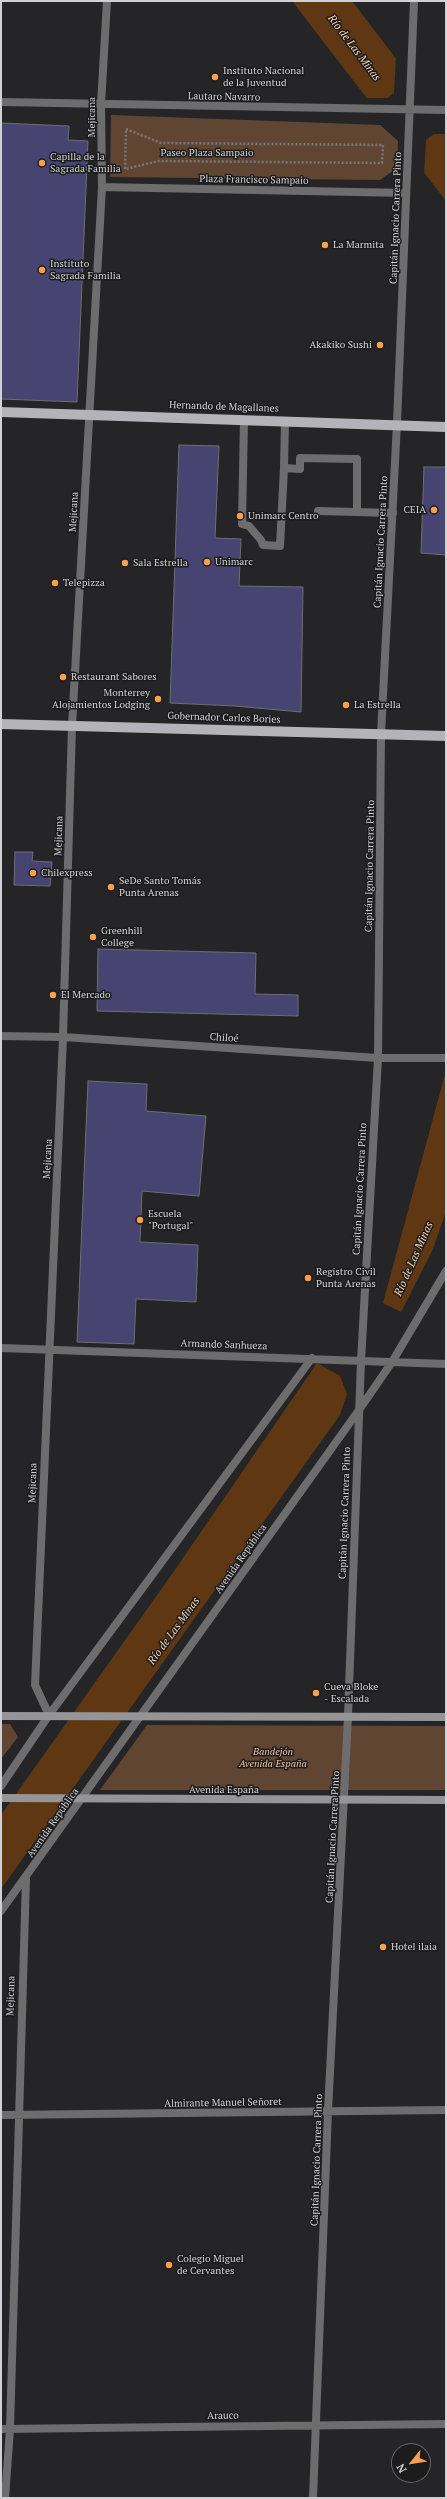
<!DOCTYPE html>
<html>
<head>
<meta charset="utf-8">
<style>
  body { margin:0 }
  #map { position:relative; width:447px; height:2499px; overflow:hidden; background:#252528; font-family:"PT Serif",serif }
  canvas { display:block }
  .frame { position:absolute; inset:0; border:2px solid #d1d1d3; pointer-events:none }
  .north { position:absolute; left:391px; top:2443px; width:40px; height:40px; box-sizing:border-box; background:#1c1c1e; border:1px solid #646466; border-radius:50%; rotate:240deg; font-size:11px; font-weight:700; line-height:16px; text-align:center; color:#d1d1d3 }
  .north::after { content:''; display:block; margin:auto; width:14px; height:18px; background:#fa9f4e; clip-path:polygon(50% 0,100% 100%,50% 72%,0 100%) }
</style>
</head>
<body>
<div id="map">
<canvas width="447" height="2499"></canvas>
<div class="frame"></div>
<div class="north">N</div>
</div>
<script>
const ctx = document.querySelector('canvas').getContext('2d');
ctx.lineJoin = 'round';
function fillPath(path, color) {
  ctx.fillStyle = color;
  ctx.fill(path, 'evenodd');
}
function poly(rows) {
  const path = new Path2D();
  for (const r of rows) {
    path.moveTo(r[0], r[1]);
    for (let i = 2; i < r.length; i += 2) path.lineTo(r[i], r[i + 1]);
  }
  return path;
}
function strokePath(path, color, width, dash) {
  ctx.strokeStyle = color;
  ctx.lineWidth = width;
  ctx.lineCap = dash ? 'butt' : 'round';
  ctx.setLineDash(dash || []);
  ctx.stroke(path);
}
function drawText(font, color, halo, rows, align = 'center') {
  ctx.font = font + ' "PT Serif",serif';
  ctx.lineWidth = 3;
  ctx.setLineDash([]);
  ctx.textBaseline = 'middle';
  ctx.strokeStyle = halo;
  ctx.fillStyle = color;
  for (const [text, x, y, turn = 0] of rows) {
    ctx.save();
    ctx.translate(x, y);
    ctx.rotate((+turn || 0) * Math.PI / 180);
    ctx.textAlign = isNaN(turn) ? turn : align;
    if (halo) ctx.strokeText(text, 0, 0);
    ctx.fillText(text, 0, 0);
    ctx.restore();
  }
}
fillPath(poly([
  [111,115,380,125,398,141,397,168,380,180,110,177],
  [1,1724,10,1724,18,1737,1,1759],
  [147,1725,446,1726,446,1790,100,1790]
]), '#604632');
fillPath(poly([
  [292,1,352,1,446,124,446,201],
  [445,1074,446,1211,433,1249,401,1312,383,1303],
  [317,1363,340,1376,347,1394,340,1415,1,1889,1,1815,172,1574]
]), '#5f3712');
fillPath(poly([
  [396,55,446,121,446,134,434,134,426,140,424,175,365,98,387,98,394,93]
]), '#252528');
const building = poly([
  [1,123,69,126,68,140,88,141,77,402,1,399,1,123],
  [179,445,219,446,215,538,241,539,239,586,303,587,301,712,235,706,170,703,179,445],
  [424,467,446,467,446,555,421,553,424,467],
  [15,852,33,852,32,861,52,862,50,886,14,885,15,852],
  [98,949,256,953,255,994,298,995,298,1016,97,1011,98,949],
  [88,1081,147,1084,146,1111,206,1116,199,1196,142,1191,140,1242,198,1245,196,1302,136,1299,134,1344,77,1342,88,1081]
]);
fillPath(building, '#484472');
strokePath(building, '#6e6e72', 1);
strokePath(poly([
  [126,129,161,143,383,145,382,163,159,161,125,169,126,129]
]), '#777779', 2.5, [2, 2]);
strokePath(poly([
  [244,420,242,524,249,526,261,540,263,545,280,546,284,468,300,469,300,458,357,459,357,512],
  [284,468,285,422],
  [318,511,393,513]
]), '#6d6d6e', 8);
strokePath(poly([
  [1,102,446,110],
  [102,187,406,193],
  [1,1036,63,1037,378,1058,446,1058],
  [1,1348,446,1364],
  [49,1715,35,1685,63,1037,72,726,102,187,101,104,107,1],
  [1,1786,49,1715,312,1358],
  [1,1911,359,1410,392,1362,446,1271],
  [1,2115,446,2110],
  [1,2429,446,2424],
  [5,2498,10,2429,26,1878],
  [313,2498,328,2111,348,1716,361,1361,378,1058,381,734,397,423,414,1]
]), '#6d6d6e', 8);
strokePath(poly([
  [1,1716,446,1717],
  [1,1798,446,1800]
]), '#959598', 8);
strokePath(poly([
  [1,412,446,427],
  [1,724,446,736]
]), '#b4b4b8', 10);
for (const [x, y, r, color] of [
  [215,77,4,"#fa9f4e"],
  [42,163,4,"#fa9f4e"],
  [325,245,4,"#fa9f4e"],
  [42,270,4,"#fa9f4e"],
  [380,345,4,"#fa9f4e"],
  [434,510,4,"#fa9f4e"],
  [240,516,4,"#fa9f4e"],
  [207,562,4,"#fa9f4e"],
  [125,563,4,"#fa9f4e"],
  [55,583,4,"#fa9f4e"],
  [63,677,4,"#fa9f4e"],
  [158,699,4,"#fa9f4e"],
  [346,705,4,"#fa9f4e"],
  [33,873,4,"#fa9f4e"],
  [111,887,4,"#fa9f4e"],
  [93,937,4,"#fa9f4e"],
  [53,995,4,"#fa9f4e"],
  [140,1220,4,"#fa9f4e"],
  [308,1278,4,"#fa9f4e"],
  [316,1693,4,"#fa9f4e"],
  [383,1947,4,"#fa9f4e"],
  [169,2265,4,"#fa9f4e"]
]) {
  const dot = new Path2D();
  dot.arc(x, y, r, 0, 2 * Math.PI);
  ctx.fillStyle = color;
  ctx.fill(dot);
  strokePath(dot, '#1c1c1e', 1.5);
}
drawText('10px', '#d1d1d3', '#1c1c1e', [
  ["Instituto Nacional",223,71],
  ["de la Juventud",223,83],
  ["Capilla de la",50,157],
  ["Sagrada Familia",50,169],
  ["La Marmita",333,245],
  ["Instituto",50,264],
  ["Sagrada Familia",50,276],
  ["Akakiko Sushi",372,345,"right"],
  ["CEIA",426,510,"right"],
  ["Unimarc Centro",248,516],
  ["Unimarc",215,562],
  ["Sala Estrella",133,563],
  ["Telepizza",63,583],
  ["Restaurant Sabores",71,677],
  ["Monterrey",150,693,"right"],
  ["Alojamientos Lodging",150,705,"right"],
  ["La Estrella",354,705],
  ["Chilexpress",41,873],
  ["SeDe Santo Tomás",119,881],
  ["Punta Arenas",119,893],
  ["Greenhill",101,931],
  ["College",101,943],
  ["El Mercado",61,995],
  ["Escuela",148,1214],
  ["\"Portugal\"",148,1226],
  ["Registro Civil",316,1272],
  ["Punta Arenas",316,1284],
  ["Cueva Bloke",324,1687],
  ["- Escalada",324,1699],
  ["Hotel ilaia",391,1947],
  ["Colegio Miguel",177,2259],
  ["de Cervantes",177,2271]
], 'left');
drawText('10px', '#d1d1d3', '#1c1c1e', [
  ["Lautaro Navarro",224,97,1],
  ["Mejicana",92,117,-90],
  ["Paseo Plaza Sampaio",207,153],
  ["Plaza Francisco Sampaio",254,180,1],
  ["Capitán Ignacio Carrera Pinto",396,218,-88],
  ["Hernando de Magallanes",224,407,2],
  ["Mejicana",74,512,-87],
  ["Capitán Ignacio Carrera Pinto",381,542,-87],
  ["Gobernador Carlos Bories",224,718,2],
  ["Mejicana",59,836,-88],
  ["Capitán Ignacio Carrera Pinto",370,866,-89],
  ["Chiloé",224,1038,4],
  ["Mejicana",48,1159,-87],
  ["Capitán Ignacio Carrera Pinto",360,1189,-87],
  ["Armando Sanhueza",224,1345,2],
  ["Mejicana",33,1483,-88],
  ["Capitán Ignacio Carrera Pinto",345,1513,-88],
  ["Avenida República",241,1559,-55],
  ["Avenida España",224,1790],
  ["Avenida República",53,1823,-55],
  ["Capitán Ignacio Carrera Pinto",333,1837,-87],
  ["Mejicana",11,1996,-88],
  ["Almirante Manuel Señoret",223,2103,-1],
  ["Capitán Ignacio Carrera Pinto",317,2160,-88],
  ["Arauco",223,2416,-1]
]);
drawText('italic 10px', '#fac398', '#1c1c1e', [
  ["Bandejón",273,1752],
  ["Avenida España",273,1764]
]);
drawText('italic 11px', '#fcd2b2', '#1c1c1e', [
  ["Río de Las Minas",354,48,53],
  ["Río de Las Minas",414,1259,-66],
  ["Río de Las Minas",174,1631,-54]
]);
</script>
</body>
</html>
